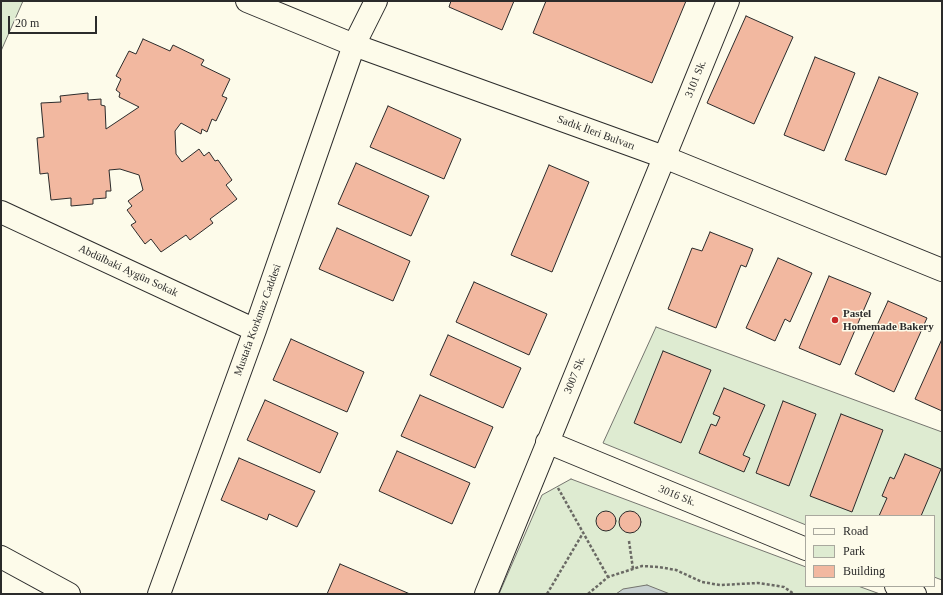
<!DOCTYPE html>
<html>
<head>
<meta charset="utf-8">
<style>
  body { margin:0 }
  #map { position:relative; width:943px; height:595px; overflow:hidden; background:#fdfbea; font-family:Georgia,serif }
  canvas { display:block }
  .frame { position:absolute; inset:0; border:2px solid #2b2b2b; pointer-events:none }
  .legend { position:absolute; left:805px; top:515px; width:130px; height:72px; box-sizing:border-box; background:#fdfbea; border:1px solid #a9a89e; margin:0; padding:5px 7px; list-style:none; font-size:12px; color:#2b2b2b }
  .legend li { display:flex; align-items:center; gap:8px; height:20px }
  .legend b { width:20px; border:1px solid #a9a89e }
  .scale { position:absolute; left:8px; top:16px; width:89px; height:18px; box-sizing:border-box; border:2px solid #2b2b2b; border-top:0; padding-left:5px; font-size:12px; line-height:14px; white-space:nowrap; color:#2b2b2b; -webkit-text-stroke:3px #fdfbea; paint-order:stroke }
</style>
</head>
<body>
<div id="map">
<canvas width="943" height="595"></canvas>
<div class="frame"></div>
<ul class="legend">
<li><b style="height:5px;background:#fdfbea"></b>Road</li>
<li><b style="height:11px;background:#deebd1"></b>Park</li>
<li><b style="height:11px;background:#f2b8a0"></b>Building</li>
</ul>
<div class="scale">20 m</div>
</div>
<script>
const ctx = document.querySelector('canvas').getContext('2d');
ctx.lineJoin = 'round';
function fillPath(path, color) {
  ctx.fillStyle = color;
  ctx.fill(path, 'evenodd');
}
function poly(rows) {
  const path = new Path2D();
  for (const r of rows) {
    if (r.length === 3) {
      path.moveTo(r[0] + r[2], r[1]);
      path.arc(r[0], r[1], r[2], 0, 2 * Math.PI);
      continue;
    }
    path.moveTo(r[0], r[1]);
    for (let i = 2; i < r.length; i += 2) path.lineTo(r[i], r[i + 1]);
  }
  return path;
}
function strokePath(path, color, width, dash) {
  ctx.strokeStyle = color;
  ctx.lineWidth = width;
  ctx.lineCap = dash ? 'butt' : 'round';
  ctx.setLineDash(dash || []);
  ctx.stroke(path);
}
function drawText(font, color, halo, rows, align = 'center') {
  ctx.font = font + ' Georgia,serif';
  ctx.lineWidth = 3;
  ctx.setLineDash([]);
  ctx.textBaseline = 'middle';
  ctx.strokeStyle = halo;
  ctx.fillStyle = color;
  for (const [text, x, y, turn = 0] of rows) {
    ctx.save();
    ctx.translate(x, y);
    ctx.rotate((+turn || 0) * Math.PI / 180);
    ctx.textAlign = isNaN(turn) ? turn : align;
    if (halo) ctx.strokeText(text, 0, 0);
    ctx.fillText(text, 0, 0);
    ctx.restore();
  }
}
const green = poly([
  [1,1,23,1,1,51,1,1],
  [656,327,942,432,942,580,934,577,934,516,806,516,806,525,603,443,656,327],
  [571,479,806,567,806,586,858,586,880,594,499,594,542,495,571,479]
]);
fillPath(green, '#deebd1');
strokePath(green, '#74746e', 1);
const water = poly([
  [647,585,670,594,616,594,623,589,647,585]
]);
fillPath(water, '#c7d0d0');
strokePath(water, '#74746e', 1);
const building = poly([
  [451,1,514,1,502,30,449,7,451,1],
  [546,1,686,1,652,83,533,33,546,1],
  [746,16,793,37,754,124,707,103,746,16],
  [143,39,170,51,173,45,204,60,201,65,230,79,222,96,227,98,216,121,212,119,207,132,202,129,201,134,181,123,175,131,176,154,182,162,199,149,204,156,209,152,215,161,218,160,232,180,226,185,237,199,210,219,213,223,190,240,186,235,161,252,151,239,145,244,131,225,136,222,127,210,132,206,128,201,143,190,139,175,120,169,109,170,111,191,106,191,106,198,93,199,93,204,71,206,71,198,51,200,48,173,40,174,37,138,44,137,41,103,61,102,60,96,88,93,88,100,101,99,101,105,105,106,106,129,139,107,119,97,120,93,116,90,121,79,116,76,129,51,136,54,143,39],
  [815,57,855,73,824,151,784,135,815,57],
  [879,77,918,93,886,175,845,160,879,77],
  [388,106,461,139,444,179,370,147,388,106],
  [356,163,429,196,411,236,338,204,356,163],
  [549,165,589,182,552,272,511,255,549,165],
  [337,228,410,261,393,301,319,269,337,228],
  [710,232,753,249,746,267,741,265,716,328,668,309,692,248,702,251,710,232],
  [778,258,812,273,790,322,785,319,775,341,746,328,778,258],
  [829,276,871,293,840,365,799,348,829,276],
  [474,282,547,314,529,355,456,322,474,282],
  [888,301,927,318,894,392,855,374,888,301],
  [448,335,521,368,503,408,430,375,448,335],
  [291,339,364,372,347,412,273,380,291,339],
  [942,339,942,411,915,399,942,339],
  [663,351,711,370,681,443,634,423,663,351],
  [724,388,765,405,743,455,750,458,744,472,699,453,711,424,716,426,720,417,713,414,724,388],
  [420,395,493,427,475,468,401,436,420,395],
  [265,400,338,433,320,473,247,440,265,400],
  [783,401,816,414,789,486,756,473,783,401],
  [841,414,883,430,852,512,810,496,841,414],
  [397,451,470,483,452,524,379,491,397,451],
  [905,454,941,469,921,516,879,516,887,498,882,496,890,477,894,479,905,454],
  [239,458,315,491,297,527,269,514,267,520,221,500,239,458],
  [606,521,10],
  [630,522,11],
  [340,564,410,594,327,594,340,564]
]);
fillPath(building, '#f2b8a0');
strokePath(building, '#2b2b2b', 1);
const minor = poly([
  [1,212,255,330],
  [547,442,806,549],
  [1,557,69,594],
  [896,586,915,594],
  [159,594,255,330,354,45,376,1],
  [486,594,728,1]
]);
const major = poly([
  [247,1,354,45,664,157,942,270]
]);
strokePath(minor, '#2b2b2b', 24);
strokePath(major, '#2b2b2b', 24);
strokePath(poly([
  [558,488,608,577],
  [629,541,633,569],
  [547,594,583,533],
  [588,594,608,577,642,566,659,567,676,570,702,582,720,585,758,583,784,587,794,594]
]), '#6a6964', 2.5, [3, 2]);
strokePath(minor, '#fdfbea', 22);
strokePath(major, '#fdfbea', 22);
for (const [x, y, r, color] of [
  [835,320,4,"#c62828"]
]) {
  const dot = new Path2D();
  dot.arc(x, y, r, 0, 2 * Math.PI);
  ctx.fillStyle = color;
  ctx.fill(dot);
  strokePath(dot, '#fdfbea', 1.5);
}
drawText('11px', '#2b2b2b', '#fdfbea', [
  ["3101 Sk.",696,79,-68],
  ["Sadık İleri Bulvarı",596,133,20],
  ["Abdülbaki Aygün Sokak",128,271,25],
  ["Mustafa Korkmaz Caddesi",258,320,-70],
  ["3007 Sk.",575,375,-68],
  ["3016 Sk.",677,496,22]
]);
drawText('bold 11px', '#2b2b2b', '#fdfbea', [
  ["Pastel",843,314],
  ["Homemade Bakery",843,327]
], 'left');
</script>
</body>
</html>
